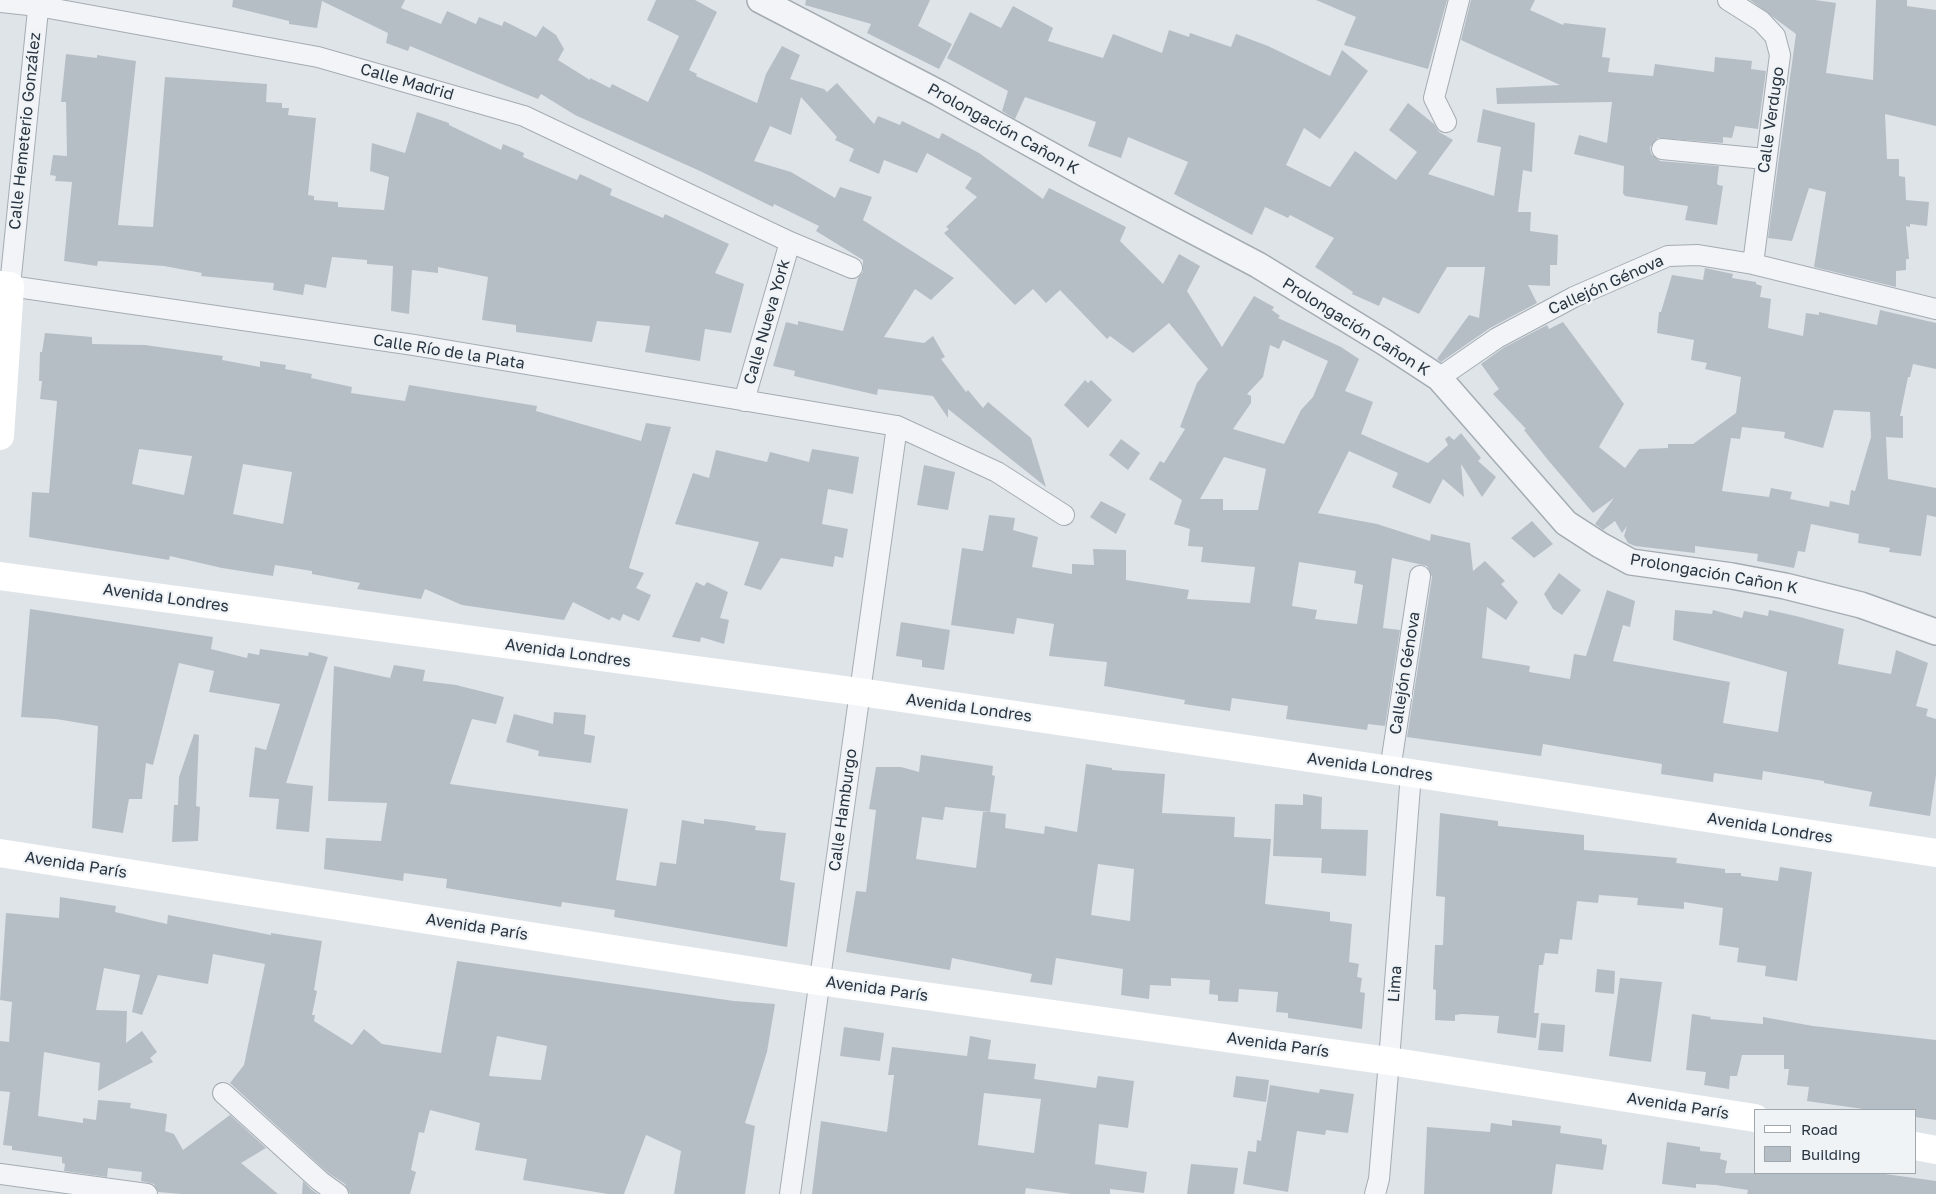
<!DOCTYPE html>
<html>
<head>
<meta charset="utf-8">
<style>
  body { margin:0 }
  #map { position:relative; width:1936px; height:1194px; overflow:hidden; background:#dfe4e9; font-family:"Golos Text",sans-serif }
  canvas { display:block }
  .legend { position:absolute; left:1754px; top:1109px; width:162px; height:65px; box-sizing:border-box; background:#eff3f6; border:1px solid #9fa7ad; margin:0; padding:6px 9px; list-style:none; font-size:15px; color:#283440 }
  .legend li { display:flex; align-items:center; gap:10px; height:25px }
  .legend b { width:25px; border:1px solid #9fa7ad }
</style>
</head>
<body>
<div id="map">
<canvas width="1936" height="1194"></canvas>
<ul class="legend">
<li><b style="height:6px;background:#fff"></b>Road</li>
<li><b style="height:14px;background:#b6bec5"></b>Building</li>
</ul>
</div>
<script>
const ctx = document.querySelector('canvas').getContext('2d');
ctx.lineJoin = 'round';
function fillPath(path, color) {
  ctx.fillStyle = color;
  ctx.fill(path, 'evenodd');
}
function poly(rows) {
  const path = new Path2D();
  for (const r of rows) {
    path.moveTo(r[0], r[1]);
    for (let i = 2; i < r.length; i += 2) path.lineTo(r[i], r[i + 1]);
  }
  return path;
}
function strokePath(path, color, width, dash) {
  ctx.strokeStyle = color;
  ctx.lineWidth = width;
  ctx.lineCap = dash ? 'butt' : 'round';
  ctx.setLineDash(dash || []);
  ctx.stroke(path);
}
function drawText(font, color, halo, rows, align = 'center') {
  ctx.font = font + ' "Golos Text",sans-serif';
  ctx.lineWidth = 4.5;
  ctx.setLineDash([]);
  ctx.textBaseline = 'middle';
  ctx.strokeStyle = halo;
  ctx.fillStyle = color;
  for (const [text, x, y, turn = 0] of rows) {
    ctx.save();
    ctx.translate(x, y);
    ctx.rotate((+turn || 0) * Math.PI / 180);
    ctx.textAlign = isNaN(turn) ? turn : align;
    if (halo) ctx.strokeText(text, 0, 0);
    ctx.fillText(text, 0, 0);
    ctx.restore();
  }
}
fillPath(poly([
  [233,0,405,0,401,8,441,24,447,11,476,24,479,17,502,26,504,21,536,37,543,26,556,35,564,49,558,60,590,80,590,78,610,88,612,84,648,102,679,36,647,20,656,0,695,0,717,12,689,70,697,74,696,76,757,103,766,74,782,46,800,55,790,79,824,89,827,92,837,83,874,124,878,116,900,125,902,121,939,139,942,133,979,153,1043,199,1049,188,1126,227,1120,241,1163,284,1179,254,1200,266,1187,291,1222,347,1254,296,1274,307,1272,310,1280,316,1278,318,1341,347,1359,359,1345,391,1373,402,1361,434,1428,463,1448,445,1445,439,1449,436,1454,440,1461,433,1481,458,1478,461,1496,477,1482,497,1461,464,1464,497,1443,479,1430,504,1392,487,1398,473,1349,451,1318,513,1377,524,1430,541,1431,534,1470,543,1473,571,1485,561,1505,581,1501,584,1518,602,1506,620,1487,607,1482,658,1530,666,1529,672,1570,679,1574,654,1586,656,1607,590,1635,601,1630,627,1623,625,1613,661,1730,682,1723,723,1778,732,1787,672,1673,640,1675,610,1712,614,1713,610,1742,618,1744,611,1768,616,1769,610,1796,616,1844,629,1838,664,1891,674,1896,650,1928,663,1916,706,1928,709,1926,716,1936,719,1936,775,1930,816,1869,806,1872,792,1824,783,1824,781,1763,771,1762,780,1714,773,1713,782,1661,774,1662,764,1543,744,1541,756,1407,737,1432,577,1427,566,1392,558,1383,628,1400,630,1385,726,1368,724,1367,730,1286,719,1288,706,1232,698,1230,711,1184,704,1185,700,1104,686,1107,662,1049,656,1054,624,1017,618,1014,634,951,625,962,548,983,551,989,515,1015,518,1013,530,1038,537,1032,567,1072,574,1072,564,1094,565,1093,549,1126,550,1126,580,1189,590,1187,599,1250,603,1255,567,1201,562,1203,547,1188,546,1190,529,1174,524,1182,500,1149,479,1160,461,1164,463,1185,429,1180,427,1197,383,1208,369,1169,323,1133,353,1110,336,1107,339,1060,290,1046,303,1033,289,1015,305,944,233,949,229,946,227,977,197,965,188,972,178,927,153,917,173,884,160,879,174,849,161,854,149,835,140,837,137,801,97,791,135,770,126,754,161,791,172,835,198,840,187,872,197,863,220,954,278,931,300,915,289,884,337,924,343,933,336,945,357,941,359,966,392,968,390,983,408,988,402,1031,438,1046,487,948,409,948,418,933,396,878,389,877,395,794,376,795,371,773,366,786,322,798,325,798,321,843,331,858,278,863,272,863,260,816,231,819,226,774,204,773,207,700,171,575,115,541,94,538,99,410,46,408,51,386,43,388,33,322,1,317,28,289,24,289,21,232,7],
  [1283,340,1328,361,1313,397,1301,410,1284,444,1233,429,1251,403,1251,396,1247,394,1263,377,1270,345,1279,349],
  [1224,457,1266,469,1258,510,1223,510,1223,499,1200,499],
  [1299,562,1356,571,1354,583,1363,585,1357,624,1315,619,1317,610,1292,606],
  [806,0,930,0,918,26,952,44,939,69,867,33,871,24,805,5],
  [1316,0,1447,0,1428,69,1344,45,1356,17],
  [1471,0,1535,0,1530,10,1563,25,1564,23,1606,28,1602,57,1610,58,1608,72,1653,76,1655,64,1714,72,1715,57,1752,61,1751,69,1766,71,1758,129,1735,126,1732,138,1723,137,1723,143,1658,138,1650,147,1651,154,1660,161,1719,166,1717,183,1718,185,1723,186,1717,225,1685,220,1688,206,1625,196,1623,193,1624,166,1574,154,1579,135,1607,143,1612,102,1497,104,1496,88,1560,85,1461,40],
  [1750,0,1815,0,1836,3,1826,73,1873,80,1876,0,1907,0,1907,6,1936,10,1936,126,1885,114,1887,159,1899,159,1899,176,1905,177,1906,200,1929,202,1927,226,1910,224,1910,227,1906,226,1909,259,1906,259,1906,270,1896,271,1896,287,1814,267,1826,192,1809,188,1792,241,1768,238,1796,34],
  [1013,6,1053,28,1048,41,1103,58,1113,34,1162,53,1169,30,1189,37,1190,33,1231,47,1236,34,1268,46,1330,76,1342,50,1368,71,1320,139,1304,128,1286,165,1330,187,1355,151,1396,180,1417,152,1389,130,1408,103,1434,124,1439,132,1453,140,1428,174,1494,196,1501,147,1477,142,1483,109,1535,123,1532,172,1523,170,1518,212,1531,212,1530,231,1558,235,1557,265,1550,265,1550,286,1528,285,1537,303,1490,328,1441,362,1437,359,1469,315,1479,318,1485,267,1447,267,1419,314,1383,297,1379,306,1352,294,1353,292,1315,267,1334,238,1290,215,1288,218,1265,207,1252,235,1174,194,1188,162,1128,137,1121,158,1088,146,1096,122,1025,97,1015,119,1002,111,1008,91,947,58,970,12,1001,28],
  [66,54,97,58,97,55,136,61,118,225,153,227,165,77,267,84,266,102,282,103,282,108,289,108,288,115,316,118,308,195,314,196,314,200,338,202,338,207,384,210,389,177,370,171,372,143,405,153,417,112,449,123,449,125,501,150,503,144,524,153,523,157,577,180,580,174,612,189,610,195,663,218,665,214,729,244,715,273,744,284,731,333,705,329,700,361,645,352,650,326,597,321,592,342,516,332,516,325,482,320,488,277,438,267,438,273,412,270,409,314,391,311,393,266,367,264,367,260,332,257,326,288,305,284,303,295,273,290,274,283,201,276,202,273,164,266,98,261,97,266,64,261,72,182,55,181,56,176,50,175,53,155,67,156,66,102,61,102],
  [1705,268,1733,274,1732,278,1756,282,1756,284,1762,286,1760,297,1771,299,1768,328,1803,336,1806,313,1819,315,1819,312,1877,325,1880,310,1936,323,1936,369,1913,364,1910,377,1908,377,1900,416,1903,416,1903,438,1886,437,1888,479,1936,488,1936,517,1927,515,1921,556,1889,552,1890,548,1858,543,1859,534,1811,524,1805,552,1798,551,1794,568,1757,561,1758,554,1695,546,1695,553,1635,546,1628,543,1624,536,1627,526,1622,533,1615,521,1603,530,1595,524,1614,498,1593,513,1548,460,1524,430,1526,429,1493,394,1499,389,1481,364,1503,348,1547,325,1549,329,1563,322,1624,404,1599,447,1625,468,1639,449,1668,448,1668,444,1693,444,1736,413,1741,377,1705,369,1707,363,1691,360,1694,340,1657,333,1659,312,1661,312,1672,275,1703,280],
  [1834,410,1870,412,1871,437,1855,491,1851,490,1849,505,1830,501,1829,507,1790,499,1792,492,1771,488,1769,497,1722,491,1731,438,1740,439,1742,427,1785,432,1784,438,1823,448],
  [45,333,92,337,92,344,145,345,223,356,222,360,260,367,260,361,286,365,285,369,312,374,311,378,352,387,351,393,405,401,409,385,537,406,536,411,641,441,646,423,671,427,629,568,644,573,636,588,651,595,639,621,623,614,620,621,612,617,609,620,573,602,564,620,462,605,425,589,421,599,357,589,360,583,312,574,312,571,275,565,273,576,222,568,170,556,169,560,29,537,32,492,49,493,57,401,40,399,42,381,39,381,40,352,42,352],
  [139,449,192,456,184,495,132,484],
  [243,464,292,472,283,524,233,514],
  [1085,380,1088,383,1091,380,1112,400,1088,428,1064,405],
  [1121,439,1140,453,1128,470,1109,455],
  [812,449,859,457,853,494,828,489,822,524,848,529,843,558,835,556,833,567,781,558,761,590,744,585,759,542,675,524,693,473,709,478,716,450,767,462,770,452,809,462],
  [924,465,955,472,948,510,917,505],
  [1101,501,1126,514,1116,534,1090,517],
  [1532,521,1553,544,1534,558,1511,538],
  [1559,573,1581,590,1562,615,1553,609,1544,594],
  [696,582,704,586,707,582,728,592,720,618,729,620,724,644,701,637,700,642,672,637],
  [30,609,213,637,211,649,247,658,248,653,259,655,260,649,308,656,309,652,328,657,286,783,313,786,309,832,276,829,279,799,249,797,255,747,266,750,280,704,209,692,214,671,179,663,153,765,146,763,142,799,129,799,123,833,92,828,98,726,56,719,21,717],
  [901,622,950,630,944,670,922,667,922,660,896,656],
  [394,665,425,670,423,681,456,685,504,697,496,724,472,719,450,784,628,809,616,880,656,886,660,862,676,864,682,820,704,824,704,819,724,821,756,826,755,830,786,833,780,880,795,883,787,947,614,917,615,910,562,902,561,907,446,888,447,879,404,873,403,881,324,869,326,838,381,841,387,803,328,801,334,666,390,678],
  [554,712,586,715,584,734,595,736,591,763,538,756,539,751,506,742,514,714,553,724],
  [194,734,199,735,196,806,200,807,198,841,172,842,174,805,178,805,179,777],
  [921,755,993,766,992,775,995,776,990,812,1006,814,1005,828,1044,834,1045,826,1077,832,1086,764,1112,768,1112,770,1165,774,1162,813,1235,817,1234,837,1271,839,1265,904,1330,912,1330,921,1352,924,1349,962,1359,964,1357,977,1362,978,1360,992,1365,993,1362,1029,1288,1018,1288,1013,1276,1012,1278,992,1239,989,1238,1002,1218,1001,1218,995,1209,994,1210,980,1171,978,1171,986,1150,985,1149,999,1121,995,1123,969,1056,958,1052,985,1030,982,1032,974,952,958,950,970,846,952,856,891,866,892,876,810,869,809,876,767,901,767,919,772],
  [945,807,990,812,983,812,976,868,916,859,922,817,943,820],
  [1098,864,1134,869,1130,921,1091,915],
  [1303,794,1322,797,1321,829,1368,830,1366,876,1321,873,1322,858,1273,856,1275,804,1303,805],
  [1440,813,1498,821,1498,826,1584,835,1584,850,1677,858,1676,863,1725,869,1725,873,1741,873,1741,876,1778,881,1780,867,1812,872,1797,981,1765,976,1766,966,1737,962,1739,948,1719,945,1723,908,1684,902,1684,909,1637,905,1638,898,1599,895,1598,903,1577,901,1572,940,1560,939,1558,954,1545,953,1543,965,1539,965,1534,1013,1539,1013,1536,1038,1497,1033,1499,1016,1462,1014,1455,1015,1455,1021,1435,1020,1436,990,1433,989,1435,945,1443,945,1445,897,1436,896],
  [60,897,116,906,115,912,167,924,168,915,271,935,271,933,322,941,314,990,317,991,312,1015,315,1015,314,1021,352,1045,364,1029,382,1044,441,1053,457,961,734,1001,775,1004,767,1052,745,1123,755,1126,745,1194,674,1194,681,1151,646,1135,624,1194,608,1194,523,1180,527,1159,475,1150,480,1123,430,1110,424,1133,419,1132,411,1170,416,1172,410,1194,350,1194,345,1184,327,1172,230,1083,244,1065,265,964,213,954,208,984,158,975,142,1015,132,1012,140,975,104,968,96,1010,127,1011,126,1043,142,1031,157,1052,150,1058,153,1062,98,1091,100,1063,44,1052,38,1116,83,1123,83,1118,96,1120,98,1100,131,1103,130,1108,167,1114,165,1131,174,1134,183,1150,230,1115,266,1148,241,1163,278,1194,181,1194,158,1192,154,1184,141,1181,142,1172,108,1168,107,1177,64,1171,65,1164,62,1163,62,1157,12,1150,12,1146,3,1145,10,1092,0,1091,0,1041,9,1042,12,1002,0,1000,6,913,59,918],
  [497,1036,547,1046,541,1080,489,1076],
  [1597,969,1615,971,1614,994,1595,992],
  [1620,978,1662,982,1651,1062,1609,1056],
  [1692,1014,1711,1017,1710,1019,1763,1024,1763,1017,1813,1026,1936,1040,1936,1120,1915,1117,1915,1110,1870,1110,1807,1101,1809,1087,1787,1085,1789,1069,1784,1069,1784,1055,1742,1055,1737,1076,1730,1076,1729,1089,1704,1085,1706,1072,1686,1070],
  [1541,1023,1565,1025,1563,1052,1538,1050],
  [844,1027,884,1033,880,1061,840,1056],
  [970,1036,991,1040,988,1059,1036,1064,1034,1079,1096,1088,1098,1076,1134,1081,1128,1128,1099,1124,1095,1164,1147,1172,1144,1193,1110,1189,1110,1194,1071,1194,1026,1188,1025,1194,812,1194,821,1121,887,1132,894,1075,888,1075,892,1047,967,1056],
  [984,1093,1041,1099,1034,1153,978,1145],
  [1236,1076,1269,1080,1266,1102,1233,1097],
  [1270,1085,1319,1093,1320,1089,1354,1094,1348,1133,1326,1130,1325,1135,1297,1131,1288,1192,1243,1184,1248,1151,1256,1152,1257,1140,1261,1141],
  [1512,1120,1561,1126,1560,1133,1602,1139,1602,1144,1607,1145,1603,1170,1556,1164,1552,1194,1424,1194,1427,1127,1490,1132,1491,1123,1512,1126],
  [1667,1142,1700,1147,1700,1151,1721,1153,1720,1159,1727,1161,1725,1173,1878,1173,1936,1181,1936,1194,1747,1194,1748,1190,1716,1185,1696,1184,1696,1188,1662,1184],
  [1191,1164,1238,1168,1234,1194,1187,1194],
  [303,1181,312,1190,318,1194,302,1194]
]), '#b6bec5');
const minor = poly([
  [39,0,10,286,414,345,897,426,997,472,1064,515],
  [1728,0,1761,21,1775,36,1780,55,1753,264],
  [0,2,38,6,318,57,524,116,790,242,852,268],
  [1446,122,1434,98,1459,0],
  [1662,149,1765,159],
  [1439,378,1497,338,1574,297,1668,256,1698,255,1753,264,1936,309],
  [744,401,790,242],
  [1390,770,1420,576],
  [223,1093,320,1181,338,1194],
  [0,1174,147,1194],
  [790,1194,897,426],
  [1375,1194,1379,1179,1389,1061,1411,773]
]);
const tertiary = poly([
  [760,0,939,93,1087,175,1258,265,1384,342,1439,378,1566,523,1600,545,1631,562,1732,576,1785,586,1861,605,1936,632]
]);
strokePath(minor, '#a4acb3', 22);
strokePath(tertiary, '#a4acb3', 28);
strokePath(minor, '#f2f4f7', 20);
strokePath(tertiary, '#f2f4f7', 25);
strokePath(poly([
  [0,285,10,286,0,436],
  [0,576,860,692,1411,773,1936,853],
  [0,853,818,981,1389,1061,1755,1118],
  [1915,1146,1936,1150]
]), '#fff', 28);
drawText('16px', '#283440', '#eff3f6', [
  ["Calle Madrid",407,82,16],
  ["Calle Verdugo",1771,120,-82],
  ["Prolongación Cañon K",1003,129,29],
  ["Calle Hemeterio González",25,131,-84],
  ["Callejón Génova",1606,285,-24],
  ["Calle Nueva York",767,322,-74],
  ["Prolongación Cañon K",1356,327,32],
  ["Calle Río de la Plata",449,352,9],
  ["Prolongación Cañon K",1714,574,10],
  ["Avenida Londres",166,598,8],
  ["Avenida Londres",568,653,8],
  ["Callejón Génova",1405,673,-81],
  ["Avenida Londres",969,708,8],
  ["Avenida Londres",1370,767,8],
  ["Calle Hamburgo",843,810,-82],
  ["Avenida Londres",1770,828,9],
  ["Avenida París",76,865,9],
  ["Avenida París",477,927,9],
  ["Lima",1395,984,-86],
  ["Avenida París",877,989,8],
  ["Avenida París",1278,1045,8],
  ["Avenida París",1678,1106,9]
]);
</script>
</body>
</html>
